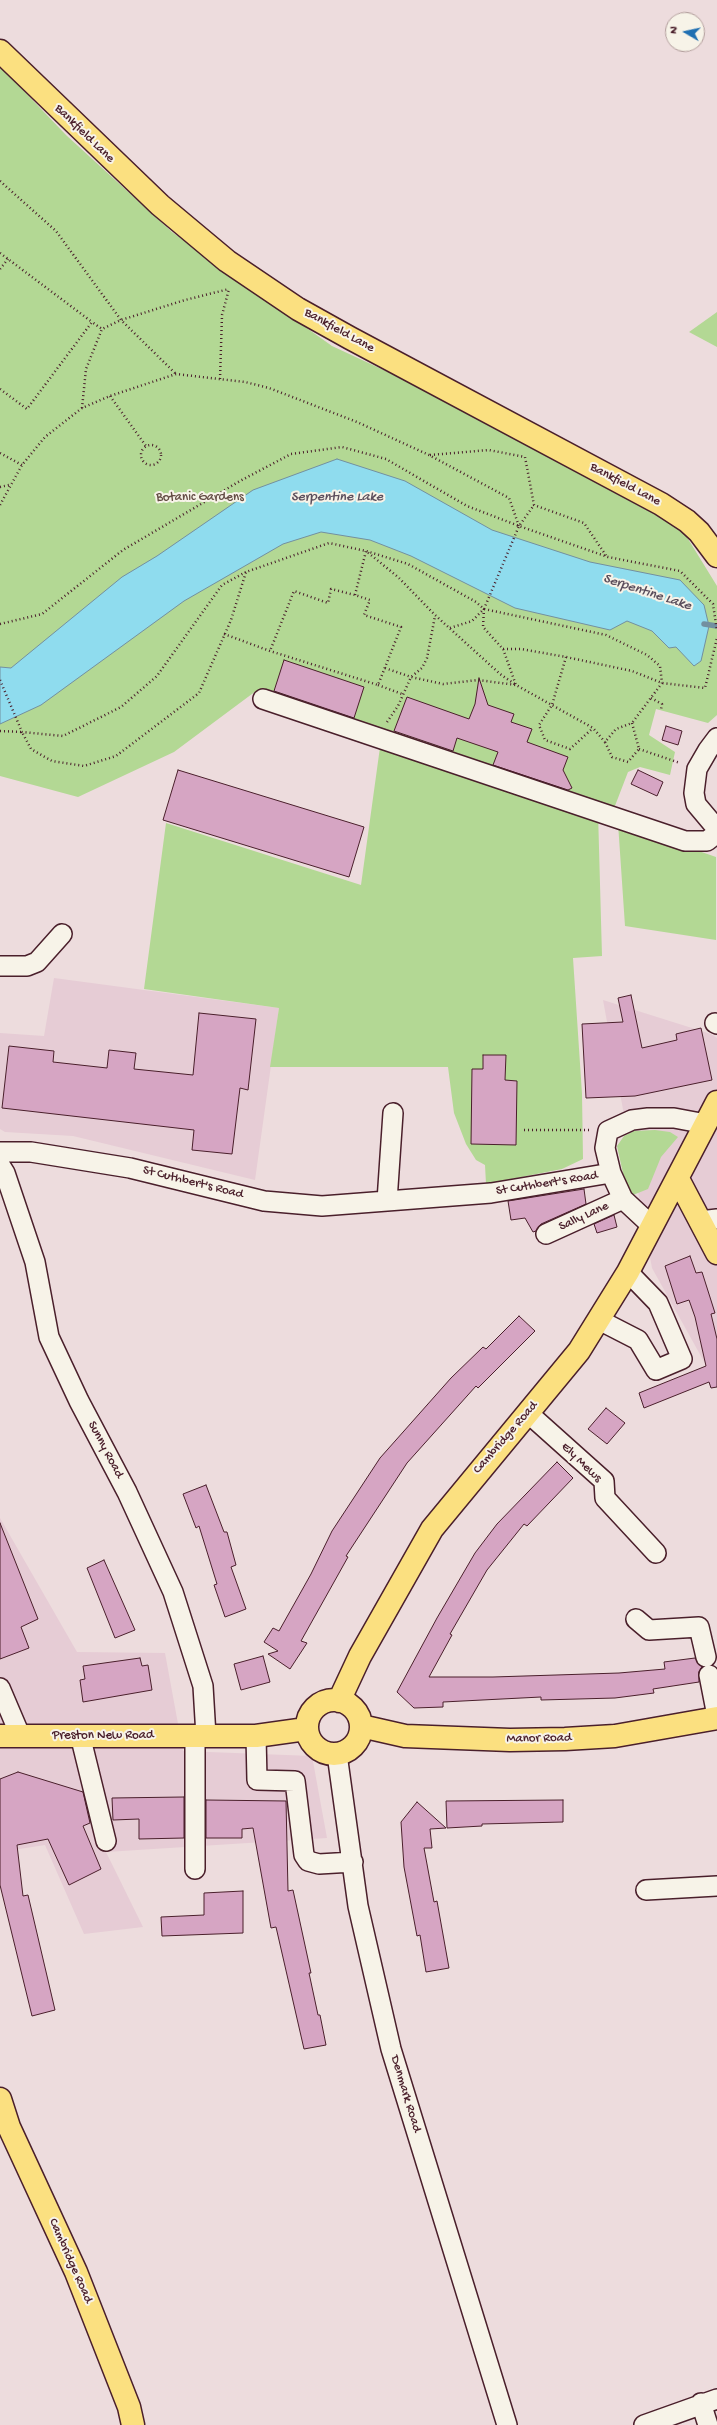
<!DOCTYPE html>
<html>
<head>
<meta charset="utf-8">
<style>
  body { margin:0 }
  #map { position:relative; width:717px; height:2425px; overflow:hidden; background:#eddcdd; font-family:"Gochi Hand",sans-serif }
  canvas { display:block }
  .north { position:absolute; left:665px; top:12px; width:40px; height:40px; box-sizing:border-box; background:#f7f3e8; border:1px solid #b29e9c; border-radius:50%; rotate:279deg; font-size:11px; font-weight:700; line-height:16px; text-align:center; color:#4a1f2b }
  .north::after { content:''; display:block; margin:auto; width:14px; height:18px; background:#1f6fb2; clip-path:polygon(50% 0,100% 100%,50% 72%,0 100%) }
</style>
</head>
<body>
<div id="map">
<canvas width="717" height="2425"></canvas>
<div class="north">N</div>
</div>
<script>
const ctx = document.querySelector('canvas').getContext('2d');
ctx.lineJoin = 'round';
function fillPath(path, color) {
  ctx.fillStyle = color;
  ctx.fill(path, 'evenodd');
}
function poly(rows) {
  const path = new Path2D();
  for (const r of rows) {
    if (r.length === 3) {
      path.moveTo(r[0] + r[2], r[1]);
      path.arc(r[0], r[1], r[2], 0, 2 * Math.PI);
      continue;
    }
    path.moveTo(r[0], r[1]);
    for (let i = 2; i < r.length; i += 2) path.lineTo(r[i], r[i + 1]);
  }
  return path;
}
function strokePath(path, color, width, dash) {
  ctx.strokeStyle = color;
  ctx.lineWidth = width;
  ctx.lineCap = dash ? 'butt' : 'round';
  ctx.setLineDash(dash || []);
  ctx.stroke(path);
}
function drawText(font, color, halo, rows, align = 'center') {
  ctx.font = font + ' "Gochi Hand",sans-serif';
  ctx.lineWidth = 4;
  ctx.setLineDash([]);
  ctx.textBaseline = 'middle';
  ctx.strokeStyle = halo;
  ctx.fillStyle = color;
  for (const [text, x, y, turn = 0] of rows) {
    ctx.save();
    ctx.translate(x, y);
    ctx.rotate((+turn || 0) * Math.PI / 180);
    ctx.textAlign = isNaN(turn) ? turn : align;
    if (halo) ctx.strokeText(text, 0, 0);
    ctx.fillText(text, 0, 0);
    ctx.restore();
  }
}
fillPath(poly([
  [54,978,279,1008,255,1180,73,1136,5,1132,0,1129,0,1033,44,1036],
  [603,1000,711,1034,717,1038,717,1385,652,1268],
  [0,1518,77,1652,165,1653,183,1751,312,1756,327,1838,106,1852,143,1927,84,1934,45,1845,0,1852]
]), '#e6ccd5');
fillPath(poly([
  [0,66,66,135,172,232,332,346,504,426,647,508,685,534,717,586,717,715,708,723,656,709,649,735,675,752,670,775,640,767,628,772,613,811,256,691,174,752,78,797,0,776],
  [717,312,717,347,689,332],
  [381,740,598,812,602,956,573,958,582,1094,583,1159,562,1169,486,1184,485,1165,476,1160,466,1144,454,1113,448,1067,270,1067,279,1008,144,989,166,823,361,885],
  [618,823,716,857,716,940,625,926],
  [655,1130,670,1132,678,1137,661,1157,648,1189,633,1195,626,1187,617,1146,624,1136,634,1131]
]), '#b3d894');
const water = poly([
  [337,459,405,481,492,530,590,562,680,580,704,605,709,626,701,661,694,666,676,647,669,648,652,631,627,621,610,630,515,608,411,556,370,540,321,532,283,544,184,601,41,705,0,724,0,667,11,668,122,577,157,556,253,490,337,459]
]);
fillPath(water, '#8fdcee');
strokePath(water, '#7390a0', 1);
strokePath(poly([
  [704,624,717,626]
]), '#7390a0', 5.5);
const building = poly([
  [284,660,364,687,354,718,274,691,284,660],
  [479,678,488,705,514,714,511,722,532,729,527,742,568,757,563,770,572,788,568,790,493,765,498,752,457,738,453,751,394,731,407,697,469,719,475,704,479,678],
  [666,726,682,731,678,745,662,740,666,726],
  [178,770,364,827,349,877,163,820,178,770],
  [638,770,663,782,657,796,631,784,638,770],
  [631,995,642,1048,677,1040,676,1034,701,1028,712,1080,635,1096,586,1098,582,1024,623,1022,618,998,631,995],
  [199,1013,256,1019,248,1090,240,1088,232,1154,192,1150,194,1130,2,1108,9,1046,54,1051,53,1062,107,1068,109,1050,136,1053,134,1069,193,1075,199,1013],
  [483,1055,506,1055,505,1080,517,1081,516,1145,471,1144,472,1069,483,1069,483,1055],
  [584,1189,586,1204,541,1224,536,1231,533,1232,525,1218,511,1220,508,1201,584,1189],
  [614,1215,617,1227,597,1233,594,1224,614,1215],
  [690,1256,696,1273,702,1272,715,1313,711,1314,717,1339,717,1387,711,1388,709,1382,644,1408,639,1393,706,1366,695,1317,689,1300,677,1304,665,1266,690,1256],
  [519,1316,535,1331,478,1388,476,1386,407,1463,346,1556,348,1557,301,1641,307,1643,290,1669,268,1654,278,1651,264,1642,273,1628,279,1631,311,1574,332,1531,380,1458,451,1378,483,1347,486,1349,519,1316],
  [606,1408,625,1423,607,1444,588,1429,606,1408],
  [557,1462,573,1478,527,1526,524,1524,487,1570,450,1634,452,1635,429,1677,493,1677,619,1673,665,1669,664,1662,695,1658,702,1667,699,1672,699,1682,653,1689,654,1693,615,1698,541,1700,541,1697,443,1702,443,1707,414,1708,397,1692,437,1618,475,1553,497,1524,557,1462],
  [206,1485,224,1532,227,1532,236,1565,231,1567,246,1609,225,1617,214,1585,217,1584,199,1526,196,1528,183,1494,206,1485],
  [0,1523,38,1619,21,1627,29,1648,0,1659,0,1523],
  [104,1560,135,1630,115,1638,87,1568,104,1560],
  [263,1656,270,1682,241,1690,234,1664,263,1656],
  [140,1658,142,1666,148,1665,152,1690,83,1702,80,1680,85,1679,83,1666,140,1658],
  [18,1772,83,1792,90,1823,83,1826,101,1869,69,1885,48,1839,17,1845,23,1896,28,1895,55,2010,32,2016,0,1885,0,1779,18,1772],
  [184,1797,184,1838,139,1839,139,1819,113,1820,112,1798,184,1797],
  [206,1800,286,1801,288,1891,293,1890,311,1973,309,1973,318,2015,320,2015,326,2045,304,2049,276,1927,271,1928,253,1828,242,1829,242,1838,206,1838,206,1800],
  [563,1800,563,1822,482,1824,482,1826,447,1828,446,1801,563,1800],
  [417,1802,446,1828,430,1829,432,1848,424,1848,434,1902,437,1901,449,1968,426,1972,420,1935,417,1936,404,1867,401,1822,417,1802],
  [243,1891,243,1933,162,1936,161,1917,204,1915,204,1893,243,1891]
]);
fillPath(building, '#d6a5c3');
strokePath(building, '#4a1f2b', 1);
const minor = poly([
  [263,699,685,841,707,841,717,833],
  [717,738,708,750,697,769,694,793,696,804,717,829],
  [0,966,27,966,37,962,62,934],
  [715,1023,717,1024],
  [0,1152,31,1152,130,1168,264,1201,322,1206,491,1193,611,1173],
  [0,1165,5,1173,35,1262,49,1337,79,1401,127,1492,173,1592,203,1686,206,1736],
  [387,1201,393,1113],
  [700,1221,717,1219],
  [652,1226,623,1199,611,1173,605,1148,608,1131,632,1120,648,1118,674,1118,706,1124],
  [546,1234,623,1199],
  [599,1320,638,1340,656,1370,682,1359,658,1303,628,1272],
  [528,1413,604,1481,605,1498,656,1553],
  [636,1619,649,1630,699,1627,706,1657],
  [709,1675,717,1716],
  [0,1688,20,1735],
  [80,1735,106,1841],
  [256,1736,257,1780,295,1781,304,1855,308,1861,319,1864,353,1862],
  [195,1737,195,1869],
  [337,1754,358,1906,391,2049,507,2425],
  [646,1890,717,1886],
  [701,2403,708,2425],
  [644,2425,717,2399]
]);
const major = poly([
  [0,51,160,205,227,261,298,309,350,338,661,504,687,521,699,532,717,556],
  [678,1179,717,1253],
  [334,1727,27],
  [339,1701,360,1656,432,1529,579,1351,628,1272,717,1102],
  [361,1726,405,1736,510,1740,565,1739,615,1736,717,1718],
  [0,1736,256,1736,306,1729]
]);
const highway = poly([
  [0,2099,9,2127,76,2272,129,2407,133,2425]
]);
strokePath(minor, '#4a1f2b', 22);
strokePath(major, '#4a1f2b', 25);
strokePath(highway, '#4a1f2b', 25);
strokePath(poly([
  [0,181,56,231,121,320,176,374],
  [0,253,92,322],
  [0,269,8,259],
  [220,379,222,315,229,289],
  [0,389,27,409,92,322,102,329],
  [110,396,146,446],
  [82,408,86,369,102,329,121,320,185,300,229,289],
  [151,455,10],
  [0,453,22,465],
  [430,455,489,450,525,457,534,505,584,523,607,557],
  [0,487,9,485],
  [0,505,22,465,45,437,82,408,110,396,176,374,245,382,269,388,357,422,429,455,509,498,519,526],
  [355,595,366,551,398,577,435,615,500,674,516,685],
  [484,609,483,627,503,649,516,685,593,728,605,742],
  [0,624,42,614,123,550,240,481,291,454,342,447,386,459,467,506,519,526,608,557,680,571,713,604,717,631],
  [450,628,472,621,484,609,519,526,534,505],
  [224,634,270,651,378,685,401,627,364,615,370,600,355,595,331,589,328,603,294,591,270,651],
  [503,649,521,649,566,657,632,671,662,683,705,688,717,638],
  [566,657,552,705,539,725,545,740,570,749,593,728],
  [385,668,411,677,443,684,478,680,516,685],
  [0,680,22,732,63,736,121,707,157,676,222,585,246,572],
  [378,685,402,694],
  [651,698,662,704,661,710],
  [387,722,398,706,411,677,422,668,427,658,435,616],
  [632,723,639,749,628,762,612,757,605,742,616,729,632,723],
  [0,731,22,732,31,749,52,761,84,766,116,756,199,693,231,620,246,572,329,543,366,551,408,564,476,602,484,609,606,635,647,655,660,666,662,683,632,723],
  [639,749,680,763],
  [524,1130,590,1130]
]), '#4a1f2b', 2.5, [1, 3]);
strokePath(minor, '#f7f3e8', 19);
strokePath(major, '#fbe080', 22);
strokePath(highway, '#fbe080', 22);
drawText('13px', '#4a1f2b', '#f7f3e8', [
  ["Bankfield Lane",84,134,44],
  ["Bankfield Lane",339,331,29],
  ["Bankfield Lane",625,485,28],
  ["St Cuthbert's Road",193,1183,14],
  ["St Cuthbert's Road",547,1184,-9],
  ["Sally Lane",584,1217,-25],
  ["Cambridge Road",506,1438,-49],
  ["Sunny Road",105,1450,62],
  ["Ely Mews",581,1463,44],
  ["Preston New Road",103,1736],
  ["Manor Road",539,1739,-1],
  ["Denmark Road",405,2094,73],
  ["Cambridge Road",70,2261,66]
]);
drawText('13px', '#644d45', '#f7f3e8', [
  ["Botanic Gardens",200,498]
]);
drawText('italic 14px', '#5b4e5c', '#f7f3e8', [
  ["Serpentine Lake",337,498],
  ["Serpentine Lake",647,593,18]
]);
</script>
</body>
</html>
